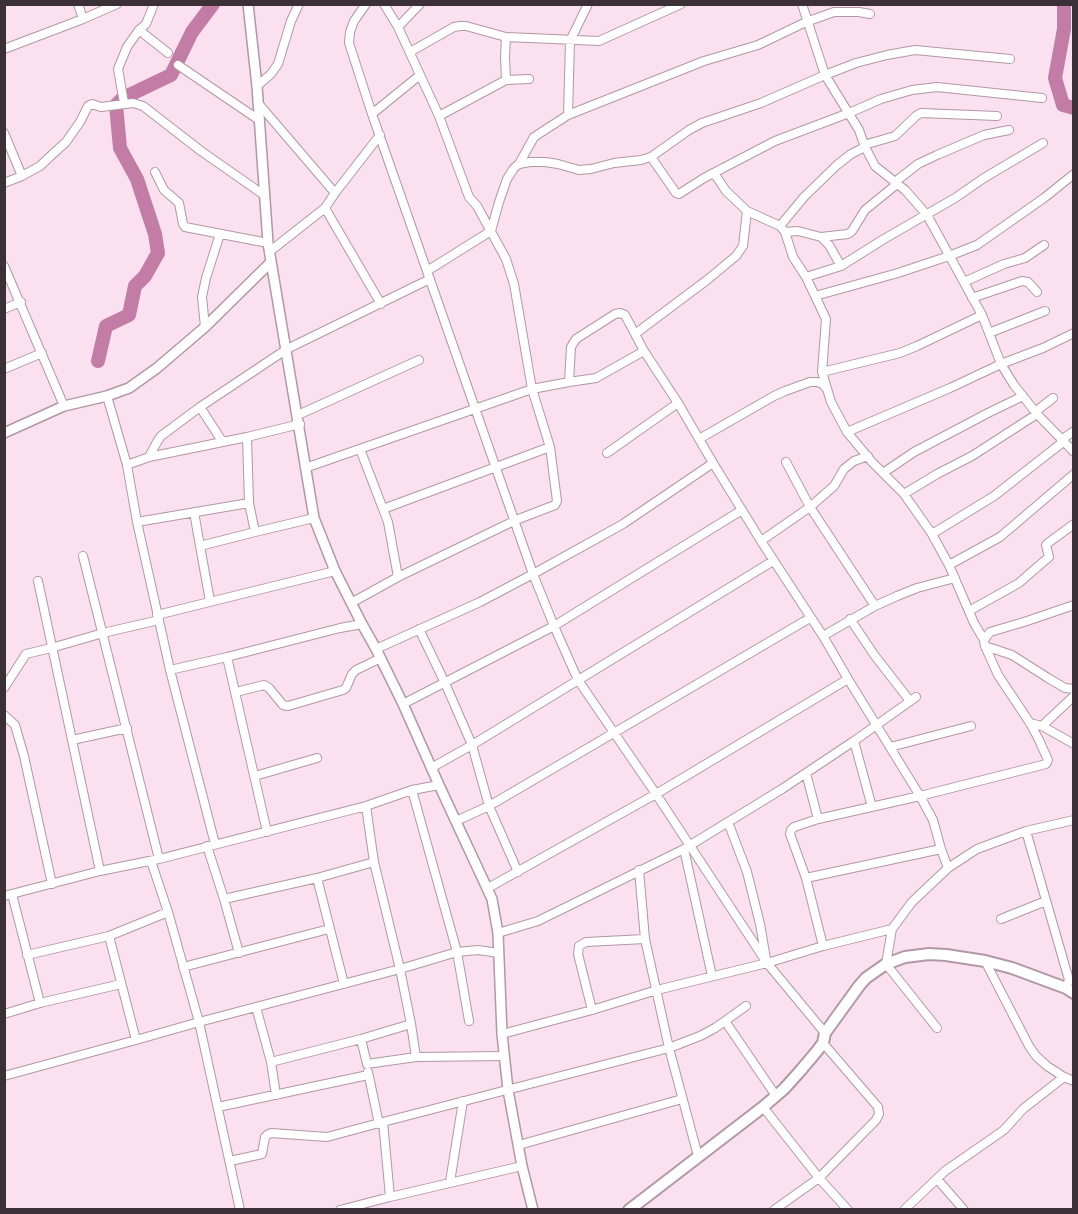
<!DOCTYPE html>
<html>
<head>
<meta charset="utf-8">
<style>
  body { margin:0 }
  #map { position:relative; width:1078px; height:1214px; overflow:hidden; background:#fbe0ef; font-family:Lato,sans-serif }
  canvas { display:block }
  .frame { position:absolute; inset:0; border:6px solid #3a3036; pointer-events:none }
</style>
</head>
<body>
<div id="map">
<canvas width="1078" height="1214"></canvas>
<div class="frame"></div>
</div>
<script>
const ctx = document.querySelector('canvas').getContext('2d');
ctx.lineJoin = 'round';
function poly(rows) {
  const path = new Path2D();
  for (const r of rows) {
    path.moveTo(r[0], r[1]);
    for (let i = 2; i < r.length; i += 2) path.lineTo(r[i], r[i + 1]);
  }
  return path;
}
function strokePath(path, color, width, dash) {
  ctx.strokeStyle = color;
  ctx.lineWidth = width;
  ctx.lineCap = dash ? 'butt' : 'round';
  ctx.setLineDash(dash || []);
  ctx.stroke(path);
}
strokePath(poly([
  [1064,4,1064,29,1055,78,1063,105,1074,108],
  [98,361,106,326,129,315,135,286,145,276,158,253,155,234,137,179,120,148,116,105,123,98,171,75,192,32,213,4]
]), '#c27ca6', 14);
const minor = poly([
  [78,4,83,19],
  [366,4,354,21,350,32,349,43,372,114,533,574,554,626,578,680,656,794,767,963,825,1033],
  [802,4,825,75,859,130,865,147,875,166,905,190,927,215,982,315,1001,364,1014,385,1037,414,1074,452],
  [398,27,420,4],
  [139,30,168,53],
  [4,49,83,19,117,4],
  [410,52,454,27,460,26,466,26,506,37,599,41,681,4],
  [178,65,259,120],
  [506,80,505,57,506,37],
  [257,86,271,74,278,64,291,21,299,4],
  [124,103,118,69,127,47,139,30,146,24,154,4],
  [258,103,335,193],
  [372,114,420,75],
  [568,115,704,61,758,45,806,22,834,12,859,12,870,14],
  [439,116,506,80,529,79],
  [4,133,22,176],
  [864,145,895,136,916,116,921,113,997,116],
  [651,157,676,193,679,194,704,178,775,141,849,113,881,99,912,90,937,87,1042,98],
  [519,164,530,162,545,162,558,164,579,170,591,169,614,163,641,160,651,157,689,130,702,123,761,103,825,75,856,63,887,55,915,50,1010,59],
  [155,172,164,190,179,203,183,224,185,227,268,243],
  [714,173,726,191,747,211,780,226,785,232,793,257,806,277,826,319,822,372,831,402,847,432,872,462,904,494,932,534,949,565,974,623,984,640],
  [895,182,918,164,937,155,984,135,1009,130],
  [4,183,22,176,40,166,56,151,66,142,80,122,88,106,92,104,101,107,133,103,143,106,201,151,264,195],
  [325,208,381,304],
  [780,226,804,197,837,165,851,154,865,147],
  [785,232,798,231,821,237,829,245,841,266],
  [821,237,848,234,852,231,865,210,897,184],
  [269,252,325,208,335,193,380,135],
  [4,266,64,406],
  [427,271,491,231,499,202,507,179,514,168,519,164,534,137,568,115,570,41,588,4],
  [806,277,841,266,884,239,955,198,984,178,1043,143],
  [964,282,1004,264,1025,258,1044,245],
  [815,296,898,273,949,256,977,245,1044,198,1074,174],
  [972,298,1022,281,1028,282,1037,292],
  [4,309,21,302],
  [205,327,202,297,206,278,220,234],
  [989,333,1045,311],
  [635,334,644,351,678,403,713,463,761,541,823,636,848,679,920,796,933,820,941,849,948,868],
  [4,369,42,353],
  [822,372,900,353,917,346,982,315],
  [569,382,571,347,576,339,615,314,620,313,625,315,635,334,707,280,736,256,743,246,747,211],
  [107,396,127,465,137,522,170,670,215,844],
  [200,407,222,441],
  [1035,412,1053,398],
  [298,415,419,360],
  [847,432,950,388,1001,364,1043,348,1074,333],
  [699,439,774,396,785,391,810,382,817,382,823,384,825,387],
  [1061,440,1074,431],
  [360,449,388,522,398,577],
  [607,453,678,403],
  [149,457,157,442,161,436,200,407,287,349,430,279],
  [786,462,810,507,875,606],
  [127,465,149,457,247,437,300,424],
  [305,468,532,389,569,382,596,378,644,351],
  [883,473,914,452,988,413,1023,396],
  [904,494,937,474,972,456,1037,414],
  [383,509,550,447],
  [194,512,200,546,255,532,249,503,247,437],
  [137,522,249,503],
  [255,532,314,518],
  [932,534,994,496,1063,442],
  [761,541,810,507,834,486,844,469,854,461,868,456],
  [200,546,210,601],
  [83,556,159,859],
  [949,565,1000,537,1074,474],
  [38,581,100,871],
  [351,603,398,577,516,520,555,505,557,501,550,447,532,389,514,284,506,259,477,206,469,197,439,116,398,27,384,4],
  [969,611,1019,583,1028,575,1049,557,1046,545,1048,543,1074,524],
  [157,615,335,571],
  [850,619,875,656,910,701],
  [419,629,445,683,472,745,489,806,518,872],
  [823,636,875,606,897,596,917,588,955,578],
  [985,646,1012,655,1048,678,1065,688,1074,689],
  [376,649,480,602,533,574,623,524,713,463],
  [227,657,267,832],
  [170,670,227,657,340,628,362,624],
  [4,688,26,654,51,648,103,633,159,620],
  [236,692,264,685,269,688,283,705,288,706,343,690,346,688,352,674,356,670,381,658],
  [403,704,554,626,742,510],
  [4,715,15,725,24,756,52,884],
  [1030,723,1042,726,1074,744],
  [1042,726,1074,696],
  [72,740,127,728],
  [854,741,872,807],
  [890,747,971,726],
  [431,768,472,745,773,561],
  [806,773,818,819],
  [255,776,317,758],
  [412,790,457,952,469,1021],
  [366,806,374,862,400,969,411,1024],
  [456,821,489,806,810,618],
  [728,822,747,872,760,924,766,959],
  [1026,831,1069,980,1066,988],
  [207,846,224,899,239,953],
  [684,849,712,976],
  [151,861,168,912,199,1022,240,1210],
  [639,870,645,939,669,1048,698,1156],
  [317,878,374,862],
  [806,878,941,849],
  [488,888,656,794,848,679],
  [12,894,40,1003,121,984],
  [4,896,100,871,159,859,366,806,412,790,439,785],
  [224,899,317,878,344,984],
  [1001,919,1046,901],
  [498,933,538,921,684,849,782,789,854,741,916,697],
  [109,936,168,912],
  [823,946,806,878,790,834,791,830,794,827,818,819,920,796,1046,764,1048,760,1039,740,1030,723,998,675,985,646,984,640,990,632,1024,622,1074,605],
  [27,955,109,936,136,1040],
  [985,961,1029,1046,1036,1056,1047,1066,1064,1077,1074,1081],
  [183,967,329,929],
  [256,1007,271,1062,276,1095],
  [592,1010,578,954,579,946,586,942,645,939],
  [4,1014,40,1003],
  [725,1021,776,1096],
  [937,1028,886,964,892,929,912,902,948,868,977,849,1026,831,1074,820],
  [502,1034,592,1010,657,990,767,963,823,946,892,929],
  [361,1039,367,1064,416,1057,504,1056],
  [271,1062,361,1039,411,1024,416,1057],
  [368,1072,379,1124],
  [4,1076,136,1040,199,1022,400,969,457,952,478,950,499,953],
  [218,1107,368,1075],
  [763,1107,819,1178,848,1210],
  [383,1122,669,1048,700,1036,715,1028,746,1006],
  [519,1145,682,1099],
  [230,1161,262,1154,265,1137,267,1135,271,1133,327,1137,383,1122,390,1197,522,1166],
  [938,1180,964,1210],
  [450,1182,463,1101],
  [340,1210,390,1197],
  [774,1210,819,1178,876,1120,879,1114,878,1107,823,1043],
  [904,1210,945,1171,1004,1130,1023,1109,1064,1077]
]);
const tertiary = poly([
  [248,4,257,86,268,243,314,518,335,571,362,624,376,649,403,704,439,785,492,899,498,933,502,1034,508,1090,522,1166,533,1210],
  [4,433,64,406,107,396,129,388,157,368,205,327,271,262]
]);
const secondary = poly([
  [629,1210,763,1107,784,1089,801,1070,817,1051,823,1043,825,1033,859,986,866,978,886,964,905,957,929,954,946,955,985,961,1012,968,1066,988,1074,993]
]);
strokePath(minor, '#b198a6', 10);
strokePath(tertiary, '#b198a6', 12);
strokePath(secondary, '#b198a6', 14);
strokePath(minor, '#fff', 8);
strokePath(tertiary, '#fff', 9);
strokePath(secondary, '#fff', 10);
</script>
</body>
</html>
